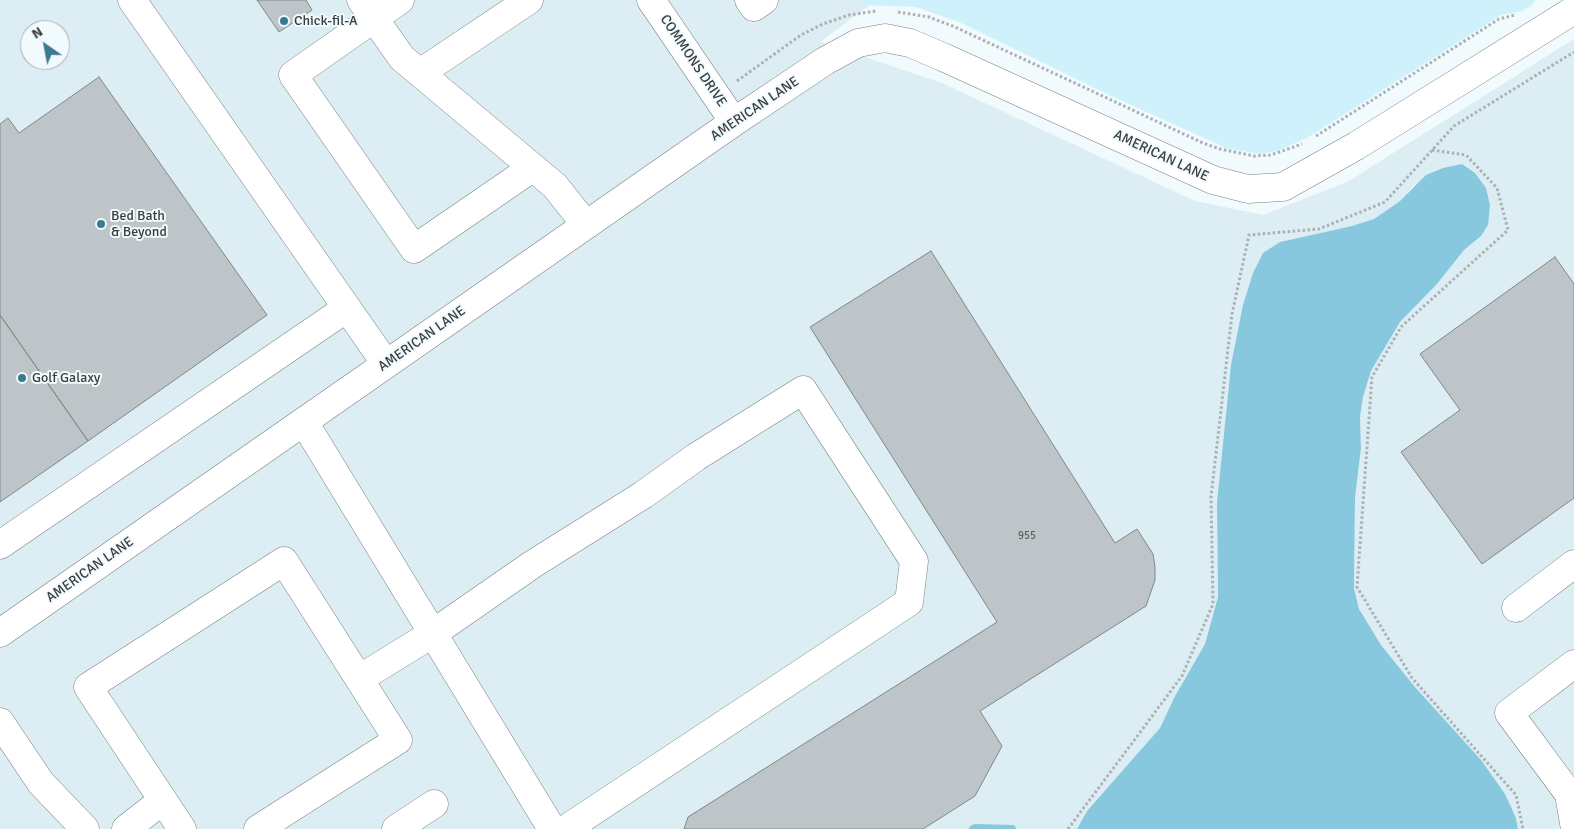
<!DOCTYPE html>
<html>
<head>
<meta charset="utf-8">
<style>
  body { margin:0 }
  #map { position:relative; width:1574px; height:829px; overflow:hidden; background:#f1fafd; font-family:Signika,sans-serif }
  canvas { display:block }
  .north { position:absolute; left:20px; top:20px; width:50px; height:50px; box-sizing:border-box; background:#f1fafd; border:1px solid #a8aeb1; border-radius:50%; rotate:327deg; font-size:14px; font-weight:700; line-height:20px; text-align:center; color:#3a3d3f }
  .north::after { content:''; display:block; margin:auto; width:18px; height:22px; background:#3a7a8e; clip-path:polygon(50% 0,100% 100%,50% 72%,0 100%) }
</style>
</head>
<body>
<div id="map">
<canvas width="1574" height="829"></canvas>
<div class="north">N</div>
</div>
<script>
const ctx = document.querySelector('canvas').getContext('2d');
ctx.lineJoin = 'round';
function fillPath(path, color) {
  ctx.fillStyle = color;
  ctx.fill(path, 'evenodd');
}
function poly(rows) {
  const path = new Path2D();
  for (const r of rows) {
    path.moveTo(r[0], r[1]);
    for (let i = 2; i < r.length; i += 2) path.lineTo(r[i], r[i + 1]);
  }
  return path;
}
function strokePath(path, color, width, dash) {
  ctx.strokeStyle = color;
  ctx.lineWidth = width;
  ctx.lineCap = dash ? 'butt' : 'round';
  ctx.setLineDash(dash || []);
  ctx.stroke(path);
}
function drawText(font, color, halo, rows, align = 'center') {
  ctx.font = font + ' Signika,sans-serif';
  ctx.lineWidth = 4;
  ctx.setLineDash([]);
  ctx.textBaseline = 'middle';
  ctx.strokeStyle = halo;
  ctx.fillStyle = color;
  for (const [text, x, y, turn = 0] of rows) {
    ctx.save();
    ctx.translate(x, y);
    ctx.rotate((+turn || 0) * Math.PI / 180);
    ctx.textAlign = isNaN(turn) ? turn : align;
    if (halo) ctx.strokeText(text, 0, 0);
    ctx.fillText(text, 0, 0);
    ctx.restore();
  }
}
fillPath(poly([
  [0,0,876,0,820,42,942,83,1195,201,1263,215,1349,181,1574,39,1574,829,1518,829,1516,818,1415,687,1381,645,1359,609,1354,588,1355,498,1361,448,1360,417,1363,397,1371,371,1400,322,1437,284,1464,250,1481,236,1415,184,1400,201,1374,219,1353,226,1280,242,1231,365,1217,502,1218,597,1205,644,1175,696,1160,728,1087,811,1077,829,0,829],
  [30,30,60,30,60,60,30,60]
]), '#dcedf3');
fillPath(poly([
  [860,0,1536,0,1531,6,1522,11,1501,15,1307,138,1277,151,1260,154,1226,148,1111,96,959,22,916,7,863,5]
]), '#cff1fc');
fillPath(poly([
  [1462,164,1475,173,1486,188,1490,205,1488,225,1481,236,1464,250,1437,284,1400,322,1371,371,1363,397,1360,417,1361,448,1355,498,1354,588,1359,609,1381,645,1415,687,1481,760,1505,794,1516,818,1518,829,1077,829,1087,811,1160,728,1175,696,1205,644,1218,597,1217,502,1231,365,1243,305,1253,273,1263,253,1280,242,1352,226,1374,219,1400,201,1426,175,1443,168]
]), '#87c8de');
strokePath(poly([
  [973,829,975,828,1012,829]
]), '#87c8de', 8);
const building = poly([
  [257,0,306,0,312,10,279,32,257,0],
  [99,77,267,315,88,441,0,315,0,124,8,118,19,133,99,77],
  [931,251,1115,543,1137,529,1153,554,1155,567,1155,580,1146,606,980,711,1002,746,975,796,923,829,684,829,688,817,997,622,810,327,931,251],
  [1555,257,1574,284,1574,498,1482,564,1401,452,1460,410,1420,354,1555,257],
  [0,315,88,441,0,502,0,315]
]);
fillPath(building, '#bdc5c8');
strokePath(building, '#80888b', 1);
const minor = poly([
  [132,0,386,364],
  [361,0,402,58,555,186,586,225],
  [400,0,293,75,414,249,532,168],
  [651,0,734,122],
  [749,0,754,7,764,0],
  [420,73,529,0],
  [304,422,552,829],
  [0,545,347,308],
  [1516,608,1574,564],
  [0,633,734,122,825,61,858,43,885,38,910,43,943,57,1213,180,1248,189,1283,187,1356,146,1574,10],
  [1574,664,1509,713,1569,794,1574,823],
  [359,679,432,634,533,564,643,495,696,457,803,390,914,561,909,602,566,829],
  [0,722,41,783,85,829],
  [126,829,163,800],
  [182,829,88,687,284,561,398,740,258,829],
  [396,829,434,804]
]);
strokePath(minor, '#7a8284', 29);
strokePath(poly([
  [898,12,929,17,955,27,1203,143,1220,149,1254,156,1271,155,1302,144],
  [737,81,801,35,823,24,849,15,876,11],
  [1316,136,1499,19,1515,15],
  [1432,150,1466,155,1497,188,1508,230,1401,327,1372,377,1357,587,1412,678,1516,795,1523,829],
  [1068,829,1182,676,1213,604,1211,497,1232,314,1249,235,1319,229,1385,202,1454,126,1574,52]
]), '#aab1b4', 3, [2.5, 2.5]);
strokePath(minor, '#fff', 28);
for (const [x, y, r, color] of [
  [284,21,5,"#3a7a8e"],
  [101,224,5,"#3a7a8e"],
  [22,378,5,"#3a7a8e"]
]) {
  const dot = new Path2D();
  dot.arc(x, y, r, 0, 2 * Math.PI);
  ctx.fillStyle = color;
  ctx.fill(dot);
  strokePath(dot, '#f1fafd', 2);
}
drawText('11px', '#5b5f61', null, [
  ["955",1027,536]
]);
drawText('14px', '#3a3d3f', '#f1fafd', [
  ["Chick-fil-A",294,21],
  ["Bed Bath",111,216],
  ["& Beyond",111,232],
  ["Golf Galaxy",32,378]
], 'left');
drawText('14px', '#3a3d3f', '#f1fafd', [
  ["COMMONS DRIVE",693,61,56],
  ["AMERICAN LANE",755,109,-34],
  ["AMERICAN LANE",1161,156,25],
  ["AMERICAN LANE",422,339,-35],
  ["AMERICAN LANE",90,570,-35]
]);
</script>
</body>
</html>
